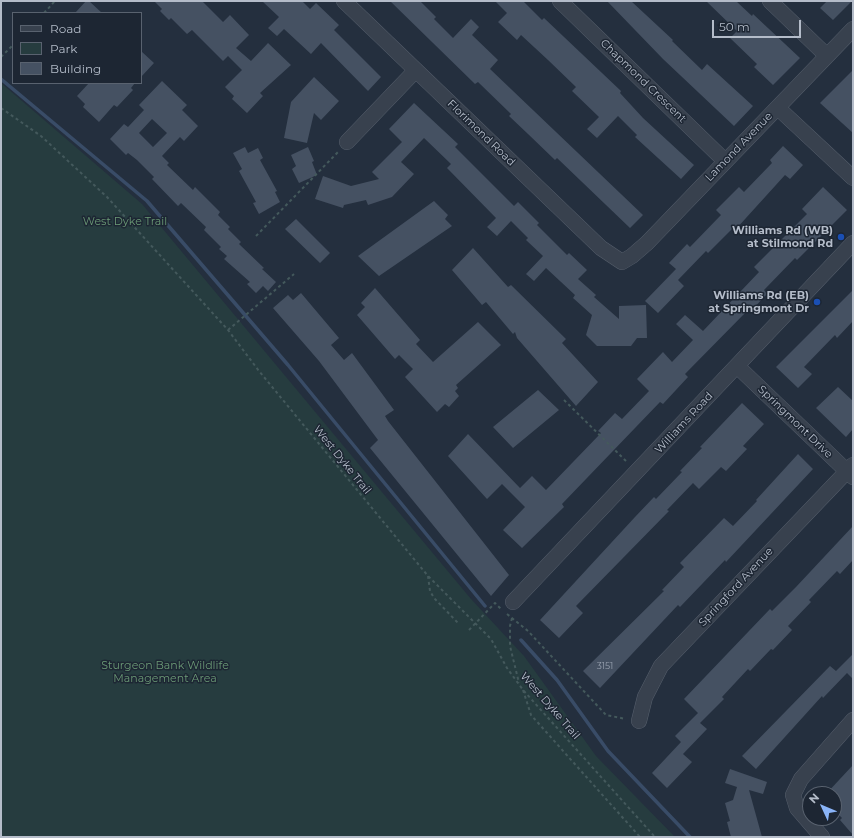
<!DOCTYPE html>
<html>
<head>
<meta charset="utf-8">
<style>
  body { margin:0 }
  #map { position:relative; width:854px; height:838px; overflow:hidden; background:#242f3e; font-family:Montserrat,sans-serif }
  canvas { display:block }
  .frame { position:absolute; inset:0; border:2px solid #b4bcc9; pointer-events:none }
  .legend { position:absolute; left:12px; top:12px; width:130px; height:72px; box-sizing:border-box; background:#1d2633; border:1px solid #59626f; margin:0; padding:5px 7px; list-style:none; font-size:12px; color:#b4bcc9 }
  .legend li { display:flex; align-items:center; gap:8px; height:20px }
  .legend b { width:20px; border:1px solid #59626f }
  .north { position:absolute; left:802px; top:786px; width:40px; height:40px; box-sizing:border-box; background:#1d2633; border:1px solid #59626f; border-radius:50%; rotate:314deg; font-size:11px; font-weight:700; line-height:16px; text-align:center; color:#b4bcc9 }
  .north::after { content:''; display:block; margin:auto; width:14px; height:18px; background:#8ab4f8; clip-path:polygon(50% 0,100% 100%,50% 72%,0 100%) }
  .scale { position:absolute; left:712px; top:20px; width:89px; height:18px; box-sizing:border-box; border:2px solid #b4bcc9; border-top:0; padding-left:5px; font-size:12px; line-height:14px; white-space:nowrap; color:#b4bcc9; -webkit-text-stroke:3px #1d2633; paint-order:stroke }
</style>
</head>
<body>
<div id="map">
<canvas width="854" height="838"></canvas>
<div class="frame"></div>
<ul class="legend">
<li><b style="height:5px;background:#38414e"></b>Road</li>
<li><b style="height:11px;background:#263c3f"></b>Park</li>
<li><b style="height:11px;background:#455162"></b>Building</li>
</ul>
<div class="north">N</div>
<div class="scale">50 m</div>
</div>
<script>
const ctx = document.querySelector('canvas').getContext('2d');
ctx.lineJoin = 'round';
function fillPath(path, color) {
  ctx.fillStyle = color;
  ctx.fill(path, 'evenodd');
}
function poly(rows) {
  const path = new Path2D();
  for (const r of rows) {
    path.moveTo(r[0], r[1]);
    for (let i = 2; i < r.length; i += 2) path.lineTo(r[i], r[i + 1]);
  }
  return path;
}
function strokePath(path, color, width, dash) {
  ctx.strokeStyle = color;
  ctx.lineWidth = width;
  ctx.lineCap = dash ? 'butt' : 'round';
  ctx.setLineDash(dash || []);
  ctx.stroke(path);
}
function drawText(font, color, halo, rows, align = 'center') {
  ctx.font = font + ' Montserrat,sans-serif';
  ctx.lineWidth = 3;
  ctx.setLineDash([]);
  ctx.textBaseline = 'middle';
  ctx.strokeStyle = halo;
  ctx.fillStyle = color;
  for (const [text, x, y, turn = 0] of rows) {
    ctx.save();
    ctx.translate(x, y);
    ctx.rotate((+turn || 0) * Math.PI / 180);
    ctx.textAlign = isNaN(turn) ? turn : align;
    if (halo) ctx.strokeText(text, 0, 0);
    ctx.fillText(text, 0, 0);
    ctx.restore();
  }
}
fillPath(poly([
  [1,83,142,204,471,599,524,656,596,756,675,837,1,837]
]), '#263c3f');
strokePath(poly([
  [1,79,147,201,288,365,485,606],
  [521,640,557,680,608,751,690,837]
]), '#394c67', 3.5);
fillPath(poly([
  [86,1,89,1,102,13,75,13],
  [154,1,202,1,223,22,230,15,249,35,236,48,251,61,268,43,291,65,260,93,263,96,247,113,232,99,234,96,225,87,242,70,228,56,223,61,192,30,187,34,171,18,169,20,160,11,162,9],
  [262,1,302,1,310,9,316,3,339,25,334,30,381,77,368,91,321,43,311,54,284,29,277,36,268,28,279,17],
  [390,1,420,1,436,17,434,19,453,38,471,19,479,27,472,35,498,60,490,69,643,215,630,228,557,158,555,160,528,134,509,116,511,114,478,82,475,84],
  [495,1,523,1,542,20,544,18,621,91,620,93,643,118,694,165,681,179,635,137,637,135,618,116,597,138,587,129,599,117,572,91,576,87,548,60,521,35,517,40,498,22,507,13],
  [607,1,631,1,673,40,672,41,702,70,707,64,753,106,734,126,663,59],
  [706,1,736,1,752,16,753,14,800,58,773,85,754,67,757,64,730,38,737,31],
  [827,1,852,1,833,20,820,8],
  [141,51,154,63,141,77],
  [853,70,853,133,820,103],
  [314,77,339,101,321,120,314,113,307,143,284,138,291,102],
  [162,81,187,105,182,110,198,126,184,141,180,137,162,156,169,163,167,165,193,190,195,187,220,212,218,215,230,227,228,229,241,242,239,244,264,268,262,269,276,282,268,291,263,286,256,293,247,284,250,282,224,259,227,256,219,249,221,247,204,230,206,227,181,203,178,206,152,179,154,177,137,160,128,153,126,155,110,139,124,124,128,127,144,110,139,105],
  [152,119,167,133,153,147,139,133],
  [89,83,135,83,131,88,133,90,117,107,114,105,99,122,83,107,85,104,77,96],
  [414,103,458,144,455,147,514,206,518,202,539,223,537,225,567,255,569,253,587,270,578,279,596,295,594,297,619,319,619,306,646,305,647,338,637,338,631,346,597,346,586,335,592,315,573,298,575,295,546,268,534,281,526,274,543,256,526,240,528,238,511,221,497,236,487,227,496,218,447,168,451,164,424,138,401,162,414,174,392,197,368,205,366,200,344,205,343,208,315,199,323,176,351,186,379,179,372,172,402,142,389,129],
  [783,146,803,165,790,179,785,175,736,229,734,227,708,253,706,251,678,280,684,286,658,313,645,301,676,269,669,263,687,244,690,247,721,215,716,210,739,187,744,192,772,163,770,160],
  [245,147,248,153,258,148,263,158,260,160,277,191,275,192,280,202,259,214,253,203,256,202,239,171,242,169,233,153],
  [308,147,314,161,312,162,317,175,299,183,292,169,296,166,291,155],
  [823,187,847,210,797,260,795,258,764,290,767,294,749,313,747,311,685,374,688,377,663,404,660,402,562,504,564,507,522,548,503,530,525,507,502,484,487,499,448,456,468,434,520,488,532,476,546,490,601,433,598,431,615,413,622,419,649,391,637,379,663,352,672,362,693,340,676,324,685,315,703,331,759,272,754,267,807,214,802,209],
  [434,201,448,215,445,219,452,226,379,276,358,256],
  [296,219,330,253,320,263,285,229],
  [473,248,508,287,511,285,566,339,562,343,598,382,576,406,517,338,515,332,513,334,486,302,482,305,452,270],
  [375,288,420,340,416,344,433,362,478,322,501,345,456,385,458,388,455,391,459,396,449,407,445,404,437,412,405,377,413,369,399,355,395,359,357,315,365,307,361,303],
  [853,290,853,321,837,338,835,335,804,367,812,374,798,388,776,367],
  [301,293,339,338,331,345,344,360,352,353,394,410,385,416,388,421,509,575,491,596,370,448,378,440,319,361,273,308,288,295,293,300],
  [838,387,853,401,853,429,846,437,816,408],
  [538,390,559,410,513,448,493,427],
  [742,403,764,424,743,446,747,449,726,471,721,467,699,489,693,483,667,510,669,511,576,606,583,613,559,638,540,620,635,517,654,497,656,499,682,472,680,471,702,448,700,447],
  [798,454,813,469,726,562,725,560,680,607,678,605,600,688,583,671,664,591,662,590,684,567,680,563,724,518,733,526,757,501,756,500],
  [853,526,853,560,840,574,837,571,809,600,811,602,788,626,792,630,773,650,771,649,750,671,748,669,722,697,724,699,700,723,707,729,683,754,692,762,667,788,652,773,681,742,675,736,698,713,684,699,770,609,772,611,796,587],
  [853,654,853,679,847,673,823,698,822,696,756,769,742,756,830,666,836,671],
  [853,765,853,835,840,820,842,818,834,810,834,794,826,794],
  [730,769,767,782,763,794,749,790,762,837,731,837,727,822,730,821,725,803,733,800,737,787,725,783]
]), '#455162');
const minor = poly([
  [344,1,601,248,622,262,632,256,647,243,853,29],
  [560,1,725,161],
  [770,1,827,56],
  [778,108,853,178],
  [347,142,416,70],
  [737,366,853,477],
  [513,602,853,243],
  [639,721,645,697,661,666,853,465],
  [822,837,797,808,793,795,801,779,853,720]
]);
strokePath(minor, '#565f6c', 16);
strokePath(poly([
  [44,13,55,1],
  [1,57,13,45],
  [1,108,41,136,107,197,228,330,259,371,428,576,491,639,507,668,523,690,655,837],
  [256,236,339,151],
  [228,330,294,274],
  [564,400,628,463],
  [428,576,430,591,434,598,458,623],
  [507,614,528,631,606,715,626,719],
  [512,618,510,626,510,646,519,683],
  [469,630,495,603,501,609],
  [523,690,531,715,640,837]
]), '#44595c', 2, [3, 3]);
strokePath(minor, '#38414e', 15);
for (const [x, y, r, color] of [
  [841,237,4,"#1a4fb4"],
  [817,302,4,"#1a4fb4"]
]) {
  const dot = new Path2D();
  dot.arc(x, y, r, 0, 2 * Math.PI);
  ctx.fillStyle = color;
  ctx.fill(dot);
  strokePath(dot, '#1d2633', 1.5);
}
drawText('9px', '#98a1af', null, [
  ["3151",605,666]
]);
drawText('11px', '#b4bcc9', '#1d2633', [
  ["Chapmond Crescent",643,81,44],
  ["Florimond Road",481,133,44],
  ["Lamond Avenue",739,147,-46],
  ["Springmont Drive",795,422,44],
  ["Williams Road",684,423,-47],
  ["West Dyke Trail",342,460,51],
  ["Springford Avenue",736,587,-47],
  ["West Dyke Trail",550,706,49]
]);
drawText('11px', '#6b9a76', '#1d2633', [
  ["West Dyke Trail",125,222],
  ["Sturgeon Bank Wildlife",165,666],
  ["Management Area",165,679]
]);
drawText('bold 11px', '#b4bcc9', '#1d2633', [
  ["Williams Rd (WB)",833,231],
  ["at Stilmond Rd",833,244],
  ["Williams Rd (EB)",809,296],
  ["at Springmont Dr",809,309]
], 'right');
</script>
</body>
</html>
